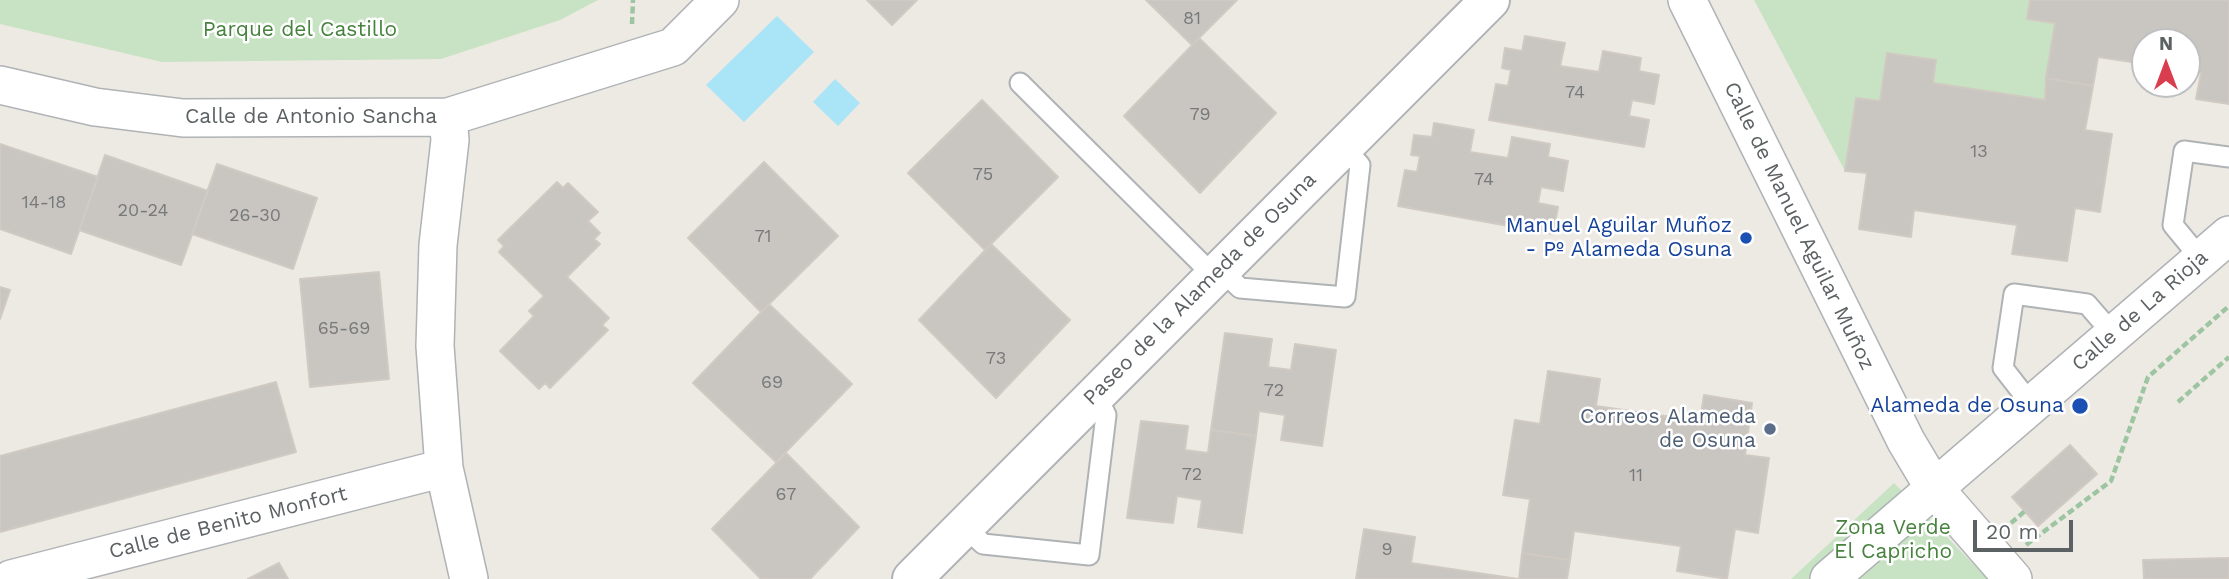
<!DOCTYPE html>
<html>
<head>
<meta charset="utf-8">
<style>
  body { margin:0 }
  #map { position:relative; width:2229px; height:579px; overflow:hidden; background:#edeae4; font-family:"Work Sans",sans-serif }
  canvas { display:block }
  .north { position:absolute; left:2131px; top:28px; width:70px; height:70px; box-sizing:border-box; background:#fff; border:2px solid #bec0c1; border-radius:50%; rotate:0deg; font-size:19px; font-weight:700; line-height:28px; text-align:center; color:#5c6163 }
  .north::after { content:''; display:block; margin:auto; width:24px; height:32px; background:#da3e4e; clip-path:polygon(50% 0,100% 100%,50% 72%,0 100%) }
  .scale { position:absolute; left:1973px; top:520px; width:100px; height:32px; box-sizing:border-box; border:4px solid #5c6163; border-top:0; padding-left:9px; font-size:21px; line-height:24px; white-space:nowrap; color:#5c6163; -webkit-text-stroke:5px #fff; paint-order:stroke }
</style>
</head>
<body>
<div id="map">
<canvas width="2229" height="579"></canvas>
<div class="north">N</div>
<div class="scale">20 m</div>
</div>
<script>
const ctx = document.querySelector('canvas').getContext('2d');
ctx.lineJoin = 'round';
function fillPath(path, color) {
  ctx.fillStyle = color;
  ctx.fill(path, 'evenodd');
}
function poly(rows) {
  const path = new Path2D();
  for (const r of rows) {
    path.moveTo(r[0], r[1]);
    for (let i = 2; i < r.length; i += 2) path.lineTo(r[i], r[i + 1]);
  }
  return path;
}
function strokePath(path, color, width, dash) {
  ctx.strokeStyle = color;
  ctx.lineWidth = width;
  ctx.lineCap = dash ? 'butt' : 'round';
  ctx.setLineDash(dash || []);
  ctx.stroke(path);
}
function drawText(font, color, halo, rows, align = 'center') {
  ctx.font = font + ' "Work Sans",sans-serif';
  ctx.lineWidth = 5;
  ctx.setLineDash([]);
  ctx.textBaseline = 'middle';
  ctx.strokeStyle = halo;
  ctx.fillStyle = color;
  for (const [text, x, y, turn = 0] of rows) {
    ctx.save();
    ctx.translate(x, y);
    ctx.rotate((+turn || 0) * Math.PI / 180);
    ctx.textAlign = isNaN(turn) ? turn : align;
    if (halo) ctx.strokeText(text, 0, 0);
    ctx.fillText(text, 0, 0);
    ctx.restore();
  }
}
fillPath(poly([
  [0,0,598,0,560,20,441,59,162,62,0,24],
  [1754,0,2030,0,2027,19,2055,23,2045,100,1933,83,1936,60,1887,53,1880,101,1845,171],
  [1894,483,1988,579,1791,579]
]), '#c8e3c3');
fillPath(poly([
  [777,16,814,52,744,122,706,85],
  [835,79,860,103,838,126,813,102]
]), '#aae4f7');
const building = poly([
  [867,0,917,0,892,25,867,0],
  [1146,0,1237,0,1192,45,1146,0],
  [2030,0,2229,0,2229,104,2196,99,2201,73,2187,71,2187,42,2145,42,2145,64,2098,57,2093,86,2046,78,2055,23,2027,19,2030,0],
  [1525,36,1565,43,1560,66,1599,72,1603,51,1641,58,1639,71,1659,75,1654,104,1632,100,1629,116,1649,120,1644,147,1489,120,1496,84,1508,86,1511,70,1502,68,1505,48,1522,51,1525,36],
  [1199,38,1276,113,1200,193,1124,116,1199,38],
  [1887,53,1936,60,1933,83,2045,100,2046,78,2093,86,2085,130,2112,134,2100,212,2075,208,2067,261,2012,254,2017,225,1914,210,1911,237,1859,229,1867,173,1845,171,1856,98,1880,101,1887,53],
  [982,100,1058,177,985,250,908,173,982,100],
  [1434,123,1474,130,1470,152,1508,158,1512,137,1550,144,1548,157,1568,161,1563,191,1541,187,1538,203,1558,207,1553,234,1398,206,1405,170,1417,172,1420,156,1411,155,1414,135,1432,137,1434,123],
  [0,144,98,177,71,254,0,229,0,144],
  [105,155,208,191,181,265,79,230,105,155],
  [764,162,838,236,761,312,688,238,764,162],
  [217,164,317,198,293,269,192,234,217,164],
  [557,182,563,188,568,183,598,212,588,221,600,233,594,239,600,244,567,277,609,318,602,325,608,330,550,388,545,383,539,389,500,351,534,316,529,311,544,296,499,252,504,246,498,240,557,182],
  [991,244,1070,320,996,398,919,320,991,244],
  [379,272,389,379,310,387,300,279,379,272],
  [0,287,10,290,0,319,0,287],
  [769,304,852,384,776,462,693,383,769,304],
  [1225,333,1272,339,1268,367,1291,370,1295,344,1336,350,1322,446,1281,440,1285,415,1259,411,1256,436,1211,430,1225,333],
  [1548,371,1600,379,1596,406,1700,421,1704,395,1752,403,1745,455,1769,458,1758,533,1735,529,1727,579,1677,571,1681,546,1574,531,1570,560,1522,553,1530,499,1503,495,1515,420,1540,424,1548,371],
  [276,382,296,452,0,532,0,456,276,382],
  [1141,421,1188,426,1185,450,1208,453,1211,430,1256,436,1242,533,1198,527,1202,500,1177,496,1173,523,1127,518,1141,421],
  [2070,445,2097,474,2038,526,2012,497,2070,445],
  [786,453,859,527,810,579,761,579,712,529,786,453],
  [1364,529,1415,537,1411,563,1518,579,1356,579,1364,529],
  [1522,553,1570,560,1567,579,1519,579,1522,553],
  [2229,558,2229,579,2144,579,2143,560,2229,558],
  [279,563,288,579,248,579,279,563]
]);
fillPath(building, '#c9c5c1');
strokePath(building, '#d1cac3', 2);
const lane = poly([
  [1020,83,1213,275],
  [2201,259,2173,225,2184,151,2229,157],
  [1220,269,1240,288,1345,297,1360,165,1343,146],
  [2031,404,2003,368,2014,294,2087,304,2113,334],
  [964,526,983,544,1089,555,1106,415,1095,393]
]);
const street = poly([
  [1687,0,1906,441,1934,488,2013,579],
  [0,85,95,107,183,118,448,117,673,47,720,0],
  [448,117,450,140,438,245,435,346,444,468,469,579],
  [11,579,444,468],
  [1829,579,2229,235]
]);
const secondary = poly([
  [912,579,1490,0]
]);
strokePath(lane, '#afb3b5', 23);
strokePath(street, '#afb3b5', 40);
strokePath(secondary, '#afb3b6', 42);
strokePath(poly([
  [632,24,633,0],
  [2178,402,2229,357],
  [2011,523,2025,511],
  [2026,545,2111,481,2148,377,2229,306]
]), '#9ec5a2', 4.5, [7, 3.5]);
strokePath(lane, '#fff', 19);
strokePath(street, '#fff', 37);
strokePath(secondary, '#fff', 38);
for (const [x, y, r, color] of [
  [1746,238,7,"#1a4fb4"],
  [2080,406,9,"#1a4fb4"],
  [1770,429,7,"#5c6f8a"]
]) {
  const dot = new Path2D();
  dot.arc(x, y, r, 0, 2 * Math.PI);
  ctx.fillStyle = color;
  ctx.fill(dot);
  strokePath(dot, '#fff', 2.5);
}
drawText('18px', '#777a7a', null, [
  ["81",1192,19],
  ["74",1575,93],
  ["79",1200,115],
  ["13",1979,152],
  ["75",983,175],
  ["74",1484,180],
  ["14-18",44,203],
  ["20-24",143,211],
  ["26-30",255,216],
  ["71",763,237],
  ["65-69",344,329],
  ["73",996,359],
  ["69",772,383],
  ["72",1274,391],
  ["72",1192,475],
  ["11",1636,476],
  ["67",786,495],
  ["9",1387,550]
]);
drawText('21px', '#46823d', '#fff', [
  ["Parque del Castillo",300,30],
  ["Zona Verde",1893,528],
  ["El Capricho",1893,552]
]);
drawText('21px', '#5c6163', '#fff', [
  ["Calle de Antonio Sancha",311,117],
  ["Calle de Manuel Aguilar Muñoz",1799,226,64],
  ["Paseo de la Alameda de Osuna",1200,289,-45],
  ["Calle de La Rioja",2140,311,-41],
  ["Calle de Benito Monfort",228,523,-14]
]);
drawText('21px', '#164399', '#fff', [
  ["Manuel Aguilar Muñoz",1732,226],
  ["- Pº Alameda Osuna",1732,250],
  ["Alameda de Osuna",2064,406]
], 'right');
drawText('21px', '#4e5e75', '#fff', [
  ["Correos Alameda",1756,417],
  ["de Osuna",1756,441]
], 'right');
</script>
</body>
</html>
